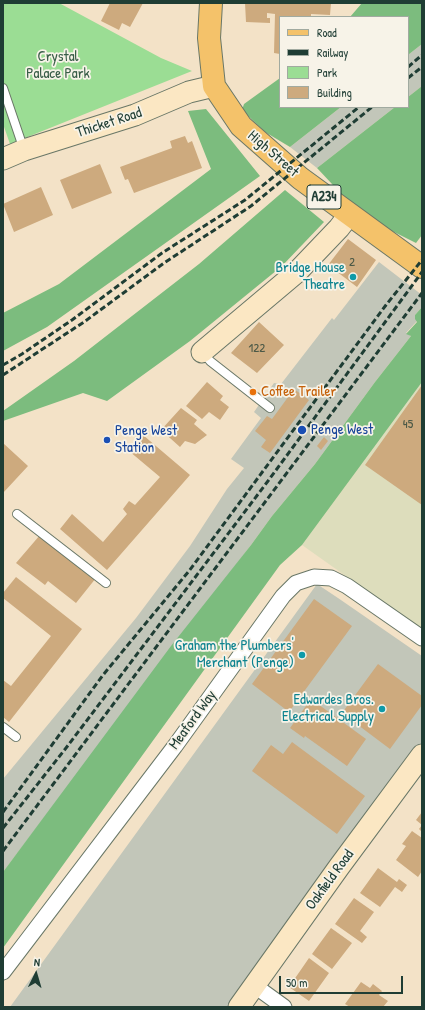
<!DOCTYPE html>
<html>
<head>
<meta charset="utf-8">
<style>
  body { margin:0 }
  #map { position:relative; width:425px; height:1010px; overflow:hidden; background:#f3e2c7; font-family:"Patrick Hand",sans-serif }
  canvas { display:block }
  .frame { position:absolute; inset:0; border:4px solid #1f3d34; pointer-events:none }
  .legend { position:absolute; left:279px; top:16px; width:130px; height:92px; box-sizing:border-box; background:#f7f3e8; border:1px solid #a1aaa0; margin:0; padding:5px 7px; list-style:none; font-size:12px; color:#1f3d34 }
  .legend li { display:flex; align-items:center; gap:8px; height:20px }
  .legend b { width:20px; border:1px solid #a1aaa0 }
  .north { position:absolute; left:16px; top:954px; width:40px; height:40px; -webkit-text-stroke:3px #f7f3e8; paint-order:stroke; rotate:5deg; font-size:11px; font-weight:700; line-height:16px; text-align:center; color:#1f3d34 }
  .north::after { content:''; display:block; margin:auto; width:14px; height:18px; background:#1f3d34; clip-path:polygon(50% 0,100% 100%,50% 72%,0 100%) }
  .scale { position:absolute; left:279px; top:976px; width:124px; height:18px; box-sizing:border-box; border:2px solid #1f3d34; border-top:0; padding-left:5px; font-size:12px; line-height:14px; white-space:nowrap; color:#1f3d34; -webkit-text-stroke:3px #f7f3e8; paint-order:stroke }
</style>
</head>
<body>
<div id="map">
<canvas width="425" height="1010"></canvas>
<div class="frame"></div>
<ul class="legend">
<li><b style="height:5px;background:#f4c26a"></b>Road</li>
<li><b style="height:5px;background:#1f3d34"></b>Railway</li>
<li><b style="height:11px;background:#9bdd94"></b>Park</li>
<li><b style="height:11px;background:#cdaa7e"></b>Building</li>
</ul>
<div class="north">N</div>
<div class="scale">50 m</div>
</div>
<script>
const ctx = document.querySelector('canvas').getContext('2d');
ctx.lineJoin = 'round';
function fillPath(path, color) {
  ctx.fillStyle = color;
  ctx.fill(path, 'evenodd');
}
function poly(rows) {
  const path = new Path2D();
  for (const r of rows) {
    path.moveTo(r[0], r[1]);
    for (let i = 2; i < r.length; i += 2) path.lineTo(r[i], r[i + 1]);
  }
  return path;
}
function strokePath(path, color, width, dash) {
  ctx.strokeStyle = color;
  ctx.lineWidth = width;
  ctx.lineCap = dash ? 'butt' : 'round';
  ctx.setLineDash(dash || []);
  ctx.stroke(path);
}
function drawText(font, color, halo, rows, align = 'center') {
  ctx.font = font + ' "Patrick Hand",sans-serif';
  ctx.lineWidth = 3.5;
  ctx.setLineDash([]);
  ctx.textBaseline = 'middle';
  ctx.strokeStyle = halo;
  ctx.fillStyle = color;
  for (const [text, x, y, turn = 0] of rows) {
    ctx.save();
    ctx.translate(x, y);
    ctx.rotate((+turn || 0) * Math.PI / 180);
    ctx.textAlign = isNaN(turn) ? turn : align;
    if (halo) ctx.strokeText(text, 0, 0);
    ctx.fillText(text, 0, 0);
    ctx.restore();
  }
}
fillPath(poly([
  [422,382,422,630,302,545]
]), '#ddddbc');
fillPath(poly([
  [422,44,422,86,408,97,408,55],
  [341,107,395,107,317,168,290,147],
  [379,262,422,295,422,307,415,315,417,321,406,333,411,336,375,382,315,464,272,516,251,545,3,872,3,779,136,618,190,546,227,489,244,468,231,459,261,418,254,412,274,383,281,384,332,318,334,320],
  [317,584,338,598,422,656,422,744,229,1007,10,1007]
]), '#c2c6b9');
fillPath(poly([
  [3,3,59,3,161,58,192,71,10,144,3,124]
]), '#9bdd94');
fillPath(poly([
  [362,3,422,3,422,44,408,55,408,17,350,17],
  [280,78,280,107,341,107,290,147,265,132,240,108,243,107,244,104],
  [422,86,422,235,416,243,362,216,317,168,395,107,408,107,408,97],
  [206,109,260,176,47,327,3,351,3,313,59,284,211,169,188,111],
  [285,190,324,222,282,266,190,341,107,401,83,393,3,421,3,411,74,361,199,264],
  [422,307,422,382,302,545,280,565,3,948,3,872,171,646,251,545,272,516,315,464,375,382,411,336,406,334,417,322,415,319,415,315]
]), '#7cbc7e');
fillPath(poly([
  [110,3,143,3,130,27,122,23,119,30,101,21],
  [245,3,331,3,330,15,311,14,311,17,280,17,280,54,274,53,275,14,267,13,267,18,270,18,270,23,246,22],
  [185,136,188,143,192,141,202,168,134,193,128,179,125,180,120,167,172,148,170,141],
  [100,164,112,193,72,209,60,180],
  [41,187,53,215,14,232,3,204],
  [348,239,376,260,357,287,328,265],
  [259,322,284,345,257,373,231,353],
  [207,382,223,396,220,400,229,407,220,420,209,412,202,419,186,406],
  [422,385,422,505,365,465],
  [294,389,309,400,270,453,261,447,266,440,255,431,267,416,272,419],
  [181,408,197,420,194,424,207,435,195,444,185,441,180,447,161,430],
  [143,435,190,475,107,570,60,529,72,514,103,542,127,514,123,509,129,501,135,505,160,477,129,451],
  [324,437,328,441,321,450,317,446],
  [3,443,28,466,3,493],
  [40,535,96,578,76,603,48,581,45,585,16,563],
  [16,577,82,629,9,722,3,717,3,680,11,686,51,636,3,598,3,593],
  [314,599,352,626,289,712,252,684],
  [378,664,422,696,422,705,390,749,342,713],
  [311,699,366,739,347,766,305,736,304,738,290,728],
  [292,742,365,796,337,834,252,771,271,745,283,754],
  [422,812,422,832,419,829,422,825,416,820],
  [412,831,422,838,422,871,418,877,396,860,406,846,402,844],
  [378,868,397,882,399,879,407,885,402,892,395,887,380,907,360,893],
  [354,898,374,912,360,931,367,937,362,943,335,924],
  [331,928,352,943,332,969,312,954],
  [309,958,329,973,309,1001,289,987],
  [361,982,370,988,373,984,382,991,379,995,388,1001,383,1007,350,1007,345,1004]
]), '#cdaa7e');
const lane = poly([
  [3,88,24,150],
  [203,352,210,361,270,408],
  [17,514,106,583],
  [3,727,16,737]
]);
const street = poly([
  [3,972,175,746,283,596,296,583,314,577,331,578,347,586,422,638],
  [255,986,284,1007]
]);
const secondary = poly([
  [3,159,24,150,135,115,189,92,214,86],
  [202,352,297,272,339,228,349,215],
  [239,1007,339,867,422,755]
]);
const primary = poly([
  [211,3,209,38,214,86,241,126,300,178,422,267]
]);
strokePath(lane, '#697767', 10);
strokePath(street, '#697767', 17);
strokePath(secondary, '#697767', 23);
strokePath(primary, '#697767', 24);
strokePath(lane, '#fff', 8);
strokePath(street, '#fff', 15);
strokePath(secondary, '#fbe7c3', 21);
strokePath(primary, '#f4c26a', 22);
strokePath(poly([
  [408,67,422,55],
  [408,78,422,67],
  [3,365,22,354,72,320,162,253,245,200,359,107],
  [3,375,84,322,164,263,251,206,372,107],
  [3,812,103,675,189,571,386,305,422,260],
  [3,828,66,748,268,481,422,272],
  [3,851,422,293]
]), '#1f3d34', 3, [6, 3]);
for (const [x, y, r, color] of [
  [353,277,4,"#0f9aa8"],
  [253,392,4,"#e8710a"],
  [302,430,5,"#1a4fb4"],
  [107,440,4,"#1a4fb4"],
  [302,655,4,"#0f9aa8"],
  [382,709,4,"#0f9aa8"]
]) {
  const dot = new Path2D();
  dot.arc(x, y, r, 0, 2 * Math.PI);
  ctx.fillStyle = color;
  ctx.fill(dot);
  strokePath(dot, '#f7f3e8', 1.5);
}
drawText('13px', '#4a5846', null, [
  ["2",352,263],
  ["122",257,349],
  ["45",408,425]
]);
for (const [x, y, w] of [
  [324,197,34]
]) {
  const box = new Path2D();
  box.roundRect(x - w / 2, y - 12, w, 24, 3);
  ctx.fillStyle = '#f7f3e8';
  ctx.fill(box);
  strokePath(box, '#1f3d34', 1);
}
drawText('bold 14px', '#1f3d34', null, [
  ["A234",324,197]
]);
drawText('15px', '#385d47', '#f7f3e8', [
  ["Crystal",58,57],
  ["Palace Park",58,74]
]);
drawText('15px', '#1f3d34', '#f7f3e8', [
  ["Thicket Road",109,123,-18],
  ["High Street",273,154,41],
  ["Meaford Way",193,720,-54],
  ["Oakfield Road",330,880,-54]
]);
drawText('15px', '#0d838f', '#f7f3e8', [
  ["Bridge House",345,268],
  ["Theatre",345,285],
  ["Graham the Plumbers'",294,646],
  ["Merchant (Penge)",294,663],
  ["Edwardes Bros.",374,700],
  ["Electrical Supply",374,717]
], 'right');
drawText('15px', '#c56008', '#f7f3e8', [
  ["Coffee Trailer",261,392]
], 'left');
drawText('15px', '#164399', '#f7f3e8', [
  ["Penge West",311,430],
  ["Penge West",115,431],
  ["Station",115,448]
], 'left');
</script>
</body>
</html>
